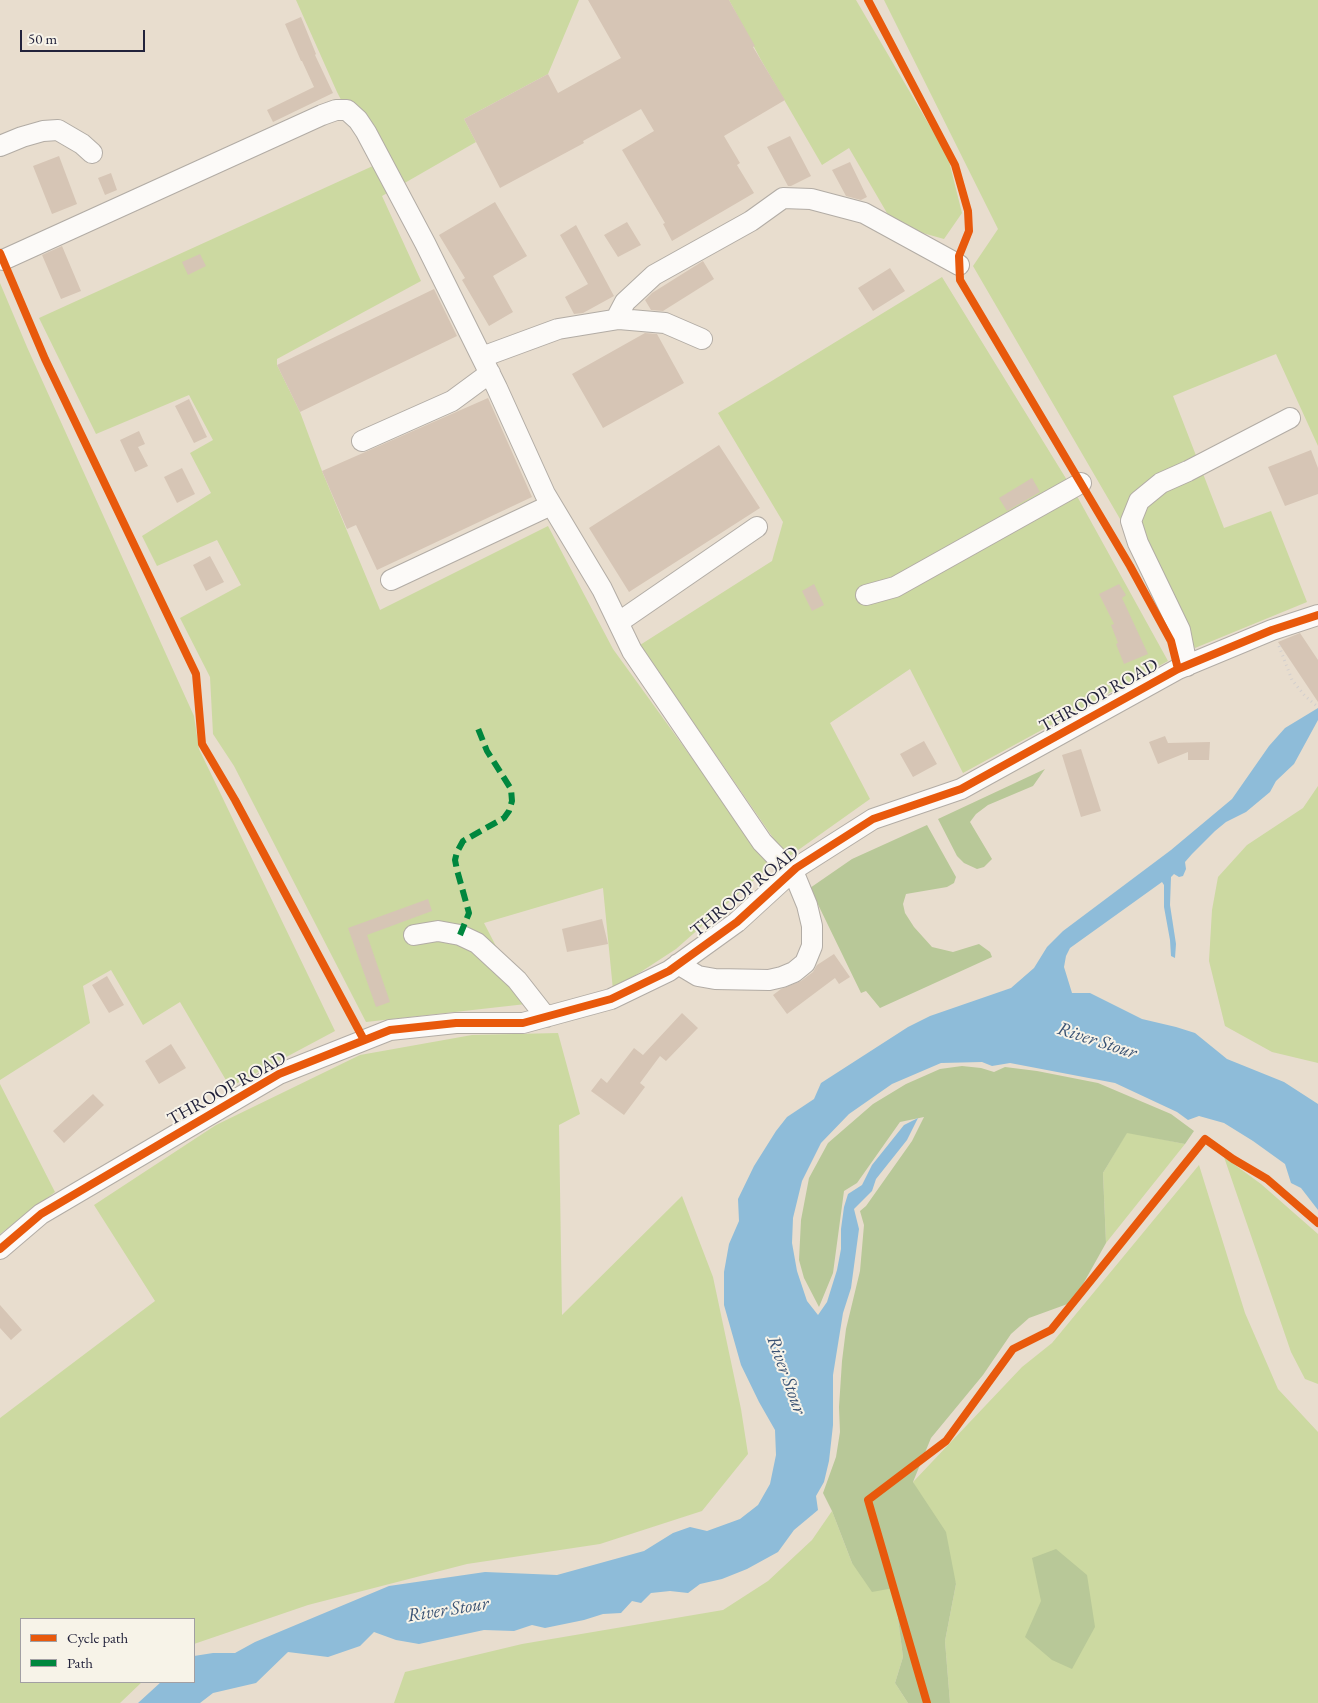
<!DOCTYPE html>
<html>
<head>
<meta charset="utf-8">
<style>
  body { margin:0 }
  #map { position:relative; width:1318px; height:1703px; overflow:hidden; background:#e8ddce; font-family:"EB Garamond",serif }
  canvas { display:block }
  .legend { position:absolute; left:20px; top:1618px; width:175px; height:65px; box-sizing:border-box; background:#f7f3e8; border:1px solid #a29fa3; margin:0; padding:6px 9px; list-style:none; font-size:15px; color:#22223b }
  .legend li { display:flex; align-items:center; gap:10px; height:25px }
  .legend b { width:25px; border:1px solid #a29fa3 }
  .scale { position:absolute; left:20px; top:30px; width:125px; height:22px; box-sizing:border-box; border:2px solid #22223b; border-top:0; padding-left:6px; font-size:15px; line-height:18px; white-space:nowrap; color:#22223b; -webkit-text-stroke:4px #f7f3e8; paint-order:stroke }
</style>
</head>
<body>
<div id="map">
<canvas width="1318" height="1703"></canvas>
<ul class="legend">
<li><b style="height:6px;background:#e8590c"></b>Cycle path</li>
<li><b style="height:6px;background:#00873e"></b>Path</li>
</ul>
<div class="scale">50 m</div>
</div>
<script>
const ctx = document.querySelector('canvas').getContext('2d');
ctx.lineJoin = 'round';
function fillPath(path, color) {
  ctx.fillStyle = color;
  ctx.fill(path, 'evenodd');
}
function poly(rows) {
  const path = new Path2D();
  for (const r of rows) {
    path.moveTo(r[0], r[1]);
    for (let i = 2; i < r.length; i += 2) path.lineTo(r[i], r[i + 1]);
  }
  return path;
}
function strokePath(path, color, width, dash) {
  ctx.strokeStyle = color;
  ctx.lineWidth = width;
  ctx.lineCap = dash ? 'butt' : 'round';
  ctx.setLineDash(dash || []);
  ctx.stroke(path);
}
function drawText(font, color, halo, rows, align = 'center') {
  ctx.font = font + ' "EB Garamond",serif';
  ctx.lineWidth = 4;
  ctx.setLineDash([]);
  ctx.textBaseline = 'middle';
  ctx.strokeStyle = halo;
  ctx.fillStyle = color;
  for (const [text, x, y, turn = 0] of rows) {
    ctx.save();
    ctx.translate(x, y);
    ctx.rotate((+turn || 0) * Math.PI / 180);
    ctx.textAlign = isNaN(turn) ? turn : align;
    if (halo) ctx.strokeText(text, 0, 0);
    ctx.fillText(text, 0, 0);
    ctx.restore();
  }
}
fillPath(poly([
  [296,0,579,0,548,74,464,119,476,142,382,196,421,281,277,359,277,365,300,412,322,471,380,610,548,526,613,649,770,866,676,949,613,990,603,888,484,923,526,1004,366,1022,234,766,213,734,210,677,180,618,241,585,217,540,157,566,142,536,211,493,190,453,213,440,189,395,96,434,39,318,375,165,337,92],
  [729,0,856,0,948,157,962,213,944,239,894,225,849,148,822,165,761,60],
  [884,0,1318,0,1318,446,1276,354,1173,396,1224,528,1271,511,1307,602,1195,648,973,266,998,229],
  [942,277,1078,498,1168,661,963,773,910,669,830,723,870,799,787,858,640,645,772,561,783,522,718,413,770,382],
  [0,283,27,347,194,716,199,749,335,1031,230,1087,180,1002,143,1025,111,970,83,986,90,1023,0,1080],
  [1318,786,1318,1063,1272,1052,1225,1026,1209,961,1212,910,1218,877,1247,845,1303,808],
  [558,1033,580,1114,559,1125,562,1315,682,1196,713,1277,741,1409,748,1454,702,1511,600,1544,467,1564,308,1605,194,1644,194,1619,21,1619,21,1682,142,1682,120,1703,0,1703,0,1418,155,1301,94,1205,216,1125,360,1055,472,1035],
  [0,1084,55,1192,0,1234],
  [1127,1132,1185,1144,1106,1243,1103,1173],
  [1224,1157,1261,1184,1318,1234,1318,1384,1305,1379,1291,1352],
  [1199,1165,1245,1313,1278,1389,1318,1432,1318,1703,950,1703,945,1641,956,1584,913,1482,1022,1367,1052,1343],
  [832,1511,852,1563,894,1588,903,1657,895,1683,908,1703,394,1703,405,1672,522,1644,723,1610,768,1581,812,1540]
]), '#ccd9a1');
fillPath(poly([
  [1045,769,1033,786,988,805,976,814,970,822,992,859,984,867,977,869,964,863,957,856,938,819],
  [927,825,956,877,954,883,947,887,906,894,903,904,905,913,914,927,932,947,953,952,979,944,990,952,992,957,880,1008,866,991,861,993,810,888,852,859],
  [962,1066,981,1068,994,1072,1005,1067,1037,1071,1098,1083,1171,1114,1194,1131,1185,1144,1127,1133,1103,1173,1106,1243,1073,1302,1029,1318,1011,1334,983,1375,931,1438,913,1482,946,1532,956,1584,945,1641,950,1703,908,1703,895,1683,903,1657,894,1588,872,1592,852,1563,832,1511,823,1493,836,1457,840,1432,839,1407,842,1361,846,1329,860,1271,864,1225,860,1211,866,1206,912,1141,924,1117,900,1122,857,1183,844,1191,833,1273,819,1307,804,1278,799,1260,801,1220,809,1178,828,1143,873,1104,906,1084,940,1069],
  [1056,1549,1087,1575,1095,1627,1072,1669,1052,1660,1025,1637,1041,1601,1032,1558]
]), '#b8c898');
fillPath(poly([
  [1318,708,1318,720,1294,764,1276,781,1270,792,1246,812,1226,822,1215,831,1192,854,1185,862,1186,869,1183,876,1179,877,1174,874,1171,877,1170,905,1176,944,1175,958,1171,956,1170,940,1164,907,1164,885,1162,882,1070,948,1066,956,1064,967,1072,993,1090,993,1142,1019,1176,1027,1195,1033,1227,1059,1284,1082,1318,1104,1318,1210,1301,1188,1291,1183,1285,1164,1253,1141,1224,1123,1199,1116,1188,1120,1177,1112,1115,1083,1010,1063,992,1066,982,1062,941,1063,892,1084,849,1114,821,1143,802,1181,793,1218,792,1243,797,1271,807,1301,818,1315,827,1302,837,1270,841,1249,841,1229,844,1207,848,1194,862,1185,872,1165,904,1125,918,1118,907,1140,876,1179,872,1191,854,1209,859,1229,851,1288,843,1313,833,1375,833,1425,829,1461,824,1482,816,1496,818,1510,794,1530,778,1552,747,1569,722,1579,700,1584,688,1593,670,1591,651,1593,641,1603,632,1601,621,1613,603,1614,584,1620,545,1628,532,1625,514,1631,484,1630,419,1644,396,1640,374,1632,360,1646,328,1657,288,1652,256,1683,213,1693,200,1703,138,1703,161,1682,194,1682,194,1656,213,1653,235,1653,255,1642,389,1586,485,1572,557,1575,644,1551,673,1533,690,1527,707,1531,740,1519,758,1505,770,1484,776,1455,775,1430,759,1402,741,1365,724,1305,724,1272,729,1244,739,1221,738,1199,754,1166,776,1131,787,1117,814,1099,821,1083,908,1027,930,1016,1011,988,1034,968,1047,947,1063,931,1171,850,1232,799,1269,746,1285,728]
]), '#8ebcd9');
fillPath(poly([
  [588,0,729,0,755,46,753,47,785,100,724,136,740,163,737,165,754,193,672,241,663,224,665,223,622,150,654,131,641,109,583,141,584,143,500,188,464,119,548,74,558,93,621,58],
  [301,17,316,54,315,55,333,93,273,122,267,110,314,87,302,61,301,61,285,24],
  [790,136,811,176,791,186,788,186,767,147],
  [59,156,77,204,52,214,33,166],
  [850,162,867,197,861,200,846,196,832,170],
  [111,173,117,190,105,195,98,178],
  [495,202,527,256,493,276,513,312,489,326,462,280,465,278,439,235],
  [627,222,641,245,618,257,604,235],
  [576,225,614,296,583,313,574,314,565,297,588,284,560,235],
  [62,246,81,291,61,299,42,255],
  [200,254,206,266,188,275,182,262],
  [703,261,714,279,663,311,651,310,645,300,652,293],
  [890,268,905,291,873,311,858,288],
  [434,289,457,336,300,412,277,365],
  [645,333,657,334,684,383,603,428,572,374],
  [488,398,532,497,377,570,356,525,347,529,322,471],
  [189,399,207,437,194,443,175,406],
  [139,431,145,444,138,447,148,466,135,472,120,440],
  [719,445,760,508,629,592,589,528],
  [1311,450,1318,468,1318,494,1285,506,1268,467],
  [182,468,195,494,177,503,164,477],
  [1032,478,1040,492,1007,511,999,498],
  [210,556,224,582,206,591,193,565],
  [814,584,824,605,812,611,802,591],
  [1119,584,1126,595,1122,598,1148,654,1124,664,1116,644,1118,643,1111,625,1114,624,1099,594],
  [1300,633,1318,660,1318,702,1278,642],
  [1165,736,1168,743,1210,742,1209,760,1188,760,1188,752,1158,764,1149,742],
  [924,741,937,764,913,777,900,754],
  [1081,749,1101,811,1081,817,1062,755],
  [428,899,432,911,367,935,390,1002,376,1007,348,928],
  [602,919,608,944,567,952,562,929],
  [834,954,850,977,839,984,835,978,787,1014,773,995,781,989,801,981,813,972,817,965],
  [107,976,124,1005,109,1013,92,985],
  [682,1013,698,1028,666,1061,660,1056,640,1083,645,1087,624,1115,591,1091,601,1078,607,1083,634,1048,643,1055],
  [171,1044,186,1068,159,1084,145,1061],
  [93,1094,104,1105,64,1143,53,1131],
  [0,1305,22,1330,11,1340,0,1328]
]), '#d6c5b5');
const minor = poly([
  [0,146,22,137,43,131,58,130,82,144,92,153],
  [3,260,322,115,336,110,347,110,358,120,366,132,425,243,497,388,545,494,602,589,632,651,762,842,791,872],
  [616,319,625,302,654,275,751,221,783,198,811,199,864,213,959,265],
  [482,357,558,329,619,319,665,323,702,339],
  [362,441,452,401,490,373],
  [391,580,551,505],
  [866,595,895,587,1081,483],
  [619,622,757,527],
  [1187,666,1180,630,1138,543,1131,521,1139,501,1161,483,1188,471,1290,418],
  [414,935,438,931,460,935,477,943,517,980,546,1017],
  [678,964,698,976,715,979,769,980,782,977,794,972,805,963,812,946,812,926,807,905,793,871],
  [0,1249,41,1214,279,1074,390,1030,456,1023,523,1023,611,999,669,971,737,922,796,868,873,819,961,789,1178,669,1272,630,1318,615]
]);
strokePath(minor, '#b2aca5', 22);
strokePath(poly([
  [1279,646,1292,680,1305,696,1318,707]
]), '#d3cfcd', 3, [1, 4]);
strokePath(minor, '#fcfaf8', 20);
strokePath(poly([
  [460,935,469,913,457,870,455,860,457,852,463,841,504,818,509,811,512,801,511,789,487,751,477,726]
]), '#00873e', 6, [12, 6]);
strokePath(poly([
  [868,0,955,165,968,211,969,231,959,256,960,280,1130,566,1171,641,1178,669],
  [0,253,45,359,196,674,202,744,235,800,364,1040],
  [0,1249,41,1214,279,1074,390,1030,456,1023,523,1023,611,999,669,971,737,922,796,868,873,819,961,789,1178,669,1272,630,1318,615],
  [927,1703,868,1500,946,1441,1013,1349,1051,1330,1205,1139,1233,1159,1267,1179,1318,1223]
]), '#e8590c', 8);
drawText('18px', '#22223b', '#f7f3e8', [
  ["THROOP ROAD",1099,696,-29],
  ["THROOP ROAD",745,892,-39],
  ["THROOP ROAD",227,1089,-29]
]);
drawText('italic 19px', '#3a5374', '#f7f3e8', [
  ["River Stour",1097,1041,18],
  ["River Stour",786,1375,70],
  ["River Stour",448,1610,-9]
]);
</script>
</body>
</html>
